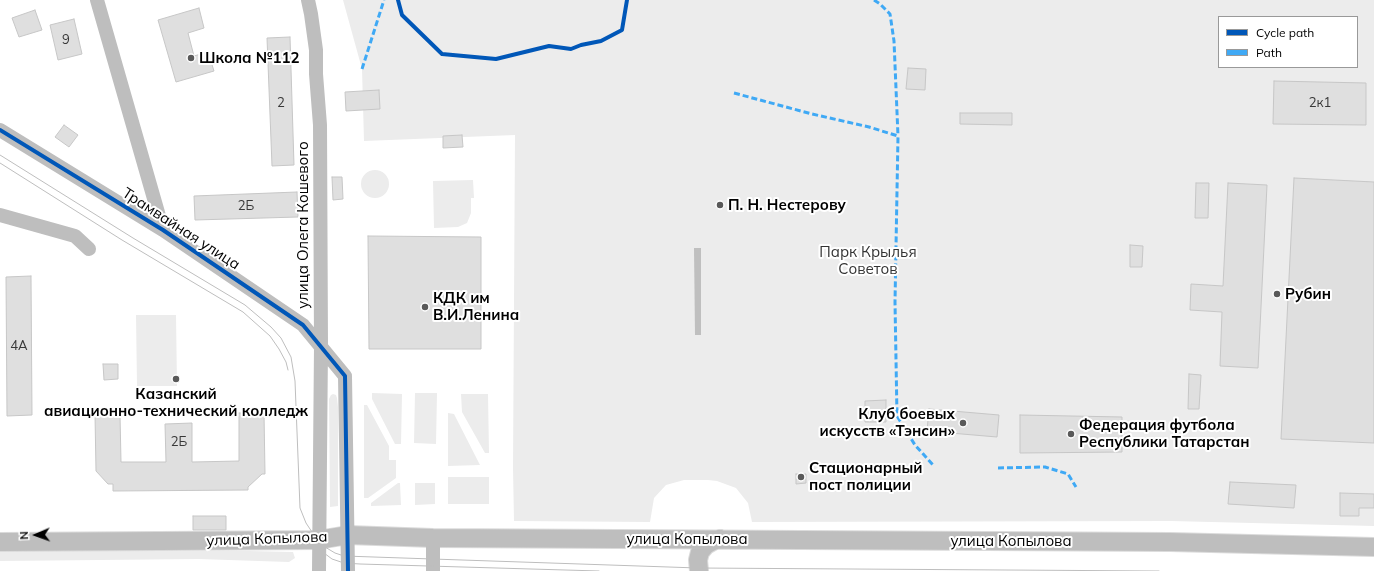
<!DOCTYPE html>
<html>
<head>
<meta charset="utf-8">
<style>
  body { margin:0 }
  #map { position:relative; width:1374px; height:571px; overflow:hidden; background:#fff; font-family:Mulish,sans-serif }
  canvas { display:block }
  .legend { position:absolute; left:1218px; top:16px; width:140px; height:52px; box-sizing:border-box; background:#fff; border:1px solid #999; margin:0; padding:5px 7px; list-style:none; font-size:12px; color:#000 }
  .legend li { display:flex; align-items:center; gap:8px; height:20px }
  .legend b { width:20px; border:1px solid #999 }
  .north { position:absolute; left:16px; top:515px; width:40px; height:40px; -webkit-text-stroke:3px #fff; paint-order:stroke; rotate:268deg; font-size:11px; font-weight:700; line-height:16px; text-align:center; color:#000 }
  .north::after { content:''; display:block; margin:auto; width:14px; height:18px; background:#000; clip-path:polygon(50% 0,100% 100%,50% 72%,0 100%) }
</style>
</head>
<body>
<div id="map">
<canvas width="1374" height="571"></canvas>
<ul class="legend">
<li><b style="height:5px;background:#0057b8"></b>Cycle path</li>
<li><b style="height:5px;background:#3fa9f5"></b>Path</li>
</ul>
<div class="north">N</div>
</div>
<script>
const ctx = document.querySelector('canvas').getContext('2d');
ctx.lineJoin = 'round';
function fillPath(path, color) {
  ctx.fillStyle = color;
  ctx.fill(path, 'evenodd');
}
function poly(rows) {
  const path = new Path2D();
  for (const r of rows) {
    if (r.length === 3) {
      path.moveTo(r[0] + r[2], r[1]);
      path.arc(r[0], r[1], r[2], 0, 2 * Math.PI);
      continue;
    }
    path.moveTo(r[0], r[1]);
    for (let i = 2; i < r.length; i += 2) path.lineTo(r[i], r[i + 1]);
  }
  return path;
}
function strokePath(path, color, width, dash) {
  ctx.strokeStyle = color;
  ctx.lineWidth = width;
  ctx.lineCap = dash ? 'butt' : 'round';
  ctx.setLineDash(dash || []);
  ctx.stroke(path);
}
function drawText(font, color, halo, rows, align = 'center') {
  ctx.font = font + ' Mulish,sans-serif';
  ctx.lineWidth = 4;
  ctx.setLineDash([]);
  ctx.textBaseline = 'middle';
  ctx.strokeStyle = halo;
  ctx.fillStyle = color;
  for (const [text, x, y, turn = 0] of rows) {
    ctx.save();
    ctx.translate(x, y);
    ctx.rotate((+turn || 0) * Math.PI / 180);
    ctx.textAlign = isNaN(turn) ? turn : align;
    if (halo) ctx.strokeText(text, 0, 0);
    ctx.fillText(text, 0, 0);
    ctx.restore();
  }
}
fillPath(poly([
  [343,0,1374,0,1374,526,1171,521,752,522,748,503,736,488,717,481,708,480,684,480,666,485,654,498,650,522,514,521,513,468,515,135,364,141,362,69],
  [1219,17,1357,17,1357,67,1219,67],
  [375,184,14],
  [473,180,474,198,471,198,471,213,467,223,458,227,434,228,433,181],
  [136,315,176,315,177,386,137,386],
  [372,393,402,394,401,444,395,444,372,399],
  [415,393,437,393,436,444,414,443],
  [333,394,336,395,337,398,338,407,338,506,330,507,329,399,331,395],
  [461,394,488,394,489,453,485,453,462,412],
  [364,405,367,405,389,446,389,460,396,460,396,478,368,498,364,498],
  [448,413,454,414,480,465,448,466],
  [448,477,489,477,489,504,448,504],
  [398,483,400,483,401,505,371,506,371,503],
  [415,483,435,483,435,504,415,505],
  [0,550,249,551,293,552,295,558,289,562,199,559,0,561]
]), '#ececec');
fillPath(poly([
  [694,248,701,248,701,335,695,335]
]), '#bfbfbf');
const building = poly([
  [199,8,204,28,188,33,194,56,208,52,214,71,176,82,158,20,199,8],
  [35,10,42,30,19,37,12,18,35,10],
  [74,19,82,54,58,60,50,25,74,19],
  [290,37,294,165,272,166,267,38,290,37],
  [908,68,926,69,925,90,906,89,908,68],
  [1274,81,1366,83,1366,125,1273,124,1274,81],
  [379,90,380,109,346,111,345,92,379,90],
  [960,113,1012,113,1012,125,960,124,960,113],
  [64,125,78,135,69,147,55,137,64,125],
  [462,135,463,147,443,148,443,136,462,135],
  [332,177,342,177,343,199,333,200,332,177],
  [1294,178,1374,182,1374,443,1281,439,1294,178],
  [1196,183,1209,183,1208,218,1195,218,1196,183],
  [1228,183,1267,185,1258,368,1220,366,1222,312,1190,310,1191,284,1223,286,1228,183],
  [297,192,298,217,195,220,194,196,297,192],
  [368,236,481,237,481,349,369,349,368,236],
  [1130,245,1143,246,1142,267,1130,267,1130,245],
  [31,276,32,415,7,416,6,277,31,276],
  [103,364,118,364,118,379,104,380,103,364],
  [1189,374,1201,375,1199,409,1188,409,1189,374],
  [886,400,886,422,865,422,865,401,886,400],
  [929,409,999,415,997,437,927,431,929,409],
  [239,413,264,413,265,474,262,474,248,487,248,490,113,491,113,484,108,484,96,471,95,415,120,415,121,462,166,462,165,424,192,423,192,462,239,461,239,413],
  [1020,415,1122,417,1122,452,1020,453,1020,415],
  [796,474,806,474,806,483,796,484,796,474],
  [1230,482,1296,485,1294,508,1228,504,1230,482],
  [1340,493,1374,494,1374,508,1359,508,1359,516,1340,516,1340,493],
  [193,516,226,516,226,530,193,530,193,516]
]);
fillPath(building, '#dfdfdf');
strokePath(building, '#c7c7c7', 1);
const major = poly([
  [0,542,318,540,348,535,433,538,1170,542,1374,547],
  [699,571,698,560,700,552,706,545,713,541,720,539]
]);
strokePath(major, '#dbdbdb', 20);
strokePath(poly([
  [97,0,163,230],
  [308,0,311,14,316,50,316,74,320,125,321,346,319,571],
  [0,130,163,230,303,325,345,376,348,571],
  [0,215,75,236,89,249],
  [433,538,433,571]
]), '#bebebe', 14);
strokePath(major, '#bebebe', 18);
strokePath(poly([
  [0,155,133,238,245,305,271,327,281,338,291,357,295,381,300,508,306,523,314,535,325,547,335,553,344,556,698,568,1159,571],
  [0,163,122,240,243,312,270,336,279,349,286,362,288,370],
  [320,550,332,559,344,563,360,564,599,571]
]), '#bebebe', 1);
strokePath(poly([
  [874,0,880,4,890,14,894,41,898,136],
  [362,69,384,0],
  [734,93,812,114,869,127,898,136,895,302,897,416,915,445,933,465],
  [998,468,1045,467,1068,474,1076,487]
]), '#3fa9f5', 3, [6, 3]);
strokePath(poly([
  [398,0,402,15,442,54,496,59,549,46,571,49,581,45,601,41,622,30,627,0],
  [0,130,163,230,303,325,345,376,348,571]
]), '#0057b8', 4);
for (const [x, y, r, color] of [
  [191,58,4,"#595959"],
  [720,205,4,"#595959"],
  [1277,294,4,"#595959"],
  [425,307,4,"#595959"],
  [176,379,4,"#595959"],
  [963,423,4,"#595959"],
  [1071,434,4,"#595959"],
  [801,477,4,"#595959"]
]) {
  const dot = new Path2D();
  dot.arc(x, y, r, 0, 2 * Math.PI);
  ctx.fillStyle = color;
  ctx.fill(dot);
  strokePath(dot, '#fff', 1.5);
}
drawText('13px', '#383838', null, [
  ["9",66,40],
  ["2",281,103],
  ["2к1",1320,103],
  ["2Б",246,206],
  ["4А",19,346],
  ["2Б",179,442]
]);
drawText('bold 15px', '#000', '#fff', [
  ["Школа №112",199,58],
  ["П. Н. Нестерову",728,205],
  ["Рубин",1285,294],
  ["КДК им",433,298],
  ["В.И.Ленина",433,315],
  ["Казанский",176,394,"center"],
  ["авиационно-технический колледж",176,411,"center"],
  ["Клуб боевых",955,414,"right"],
  ["искусств «Тэнсин»",955,431,"right"],
  ["Федерация футбола",1079,425],
  ["Республики Татарстан",1079,442],
  ["Стационарный",809,468],
  ["пост полиции",809,485]
], 'left');
drawText('15px', '#000', '#fff', [
  ["улица Олега Кошевого",303,225,-90],
  ["Трамвайная улица",181,229,33],
  ["улица Копылова",267,539,-2],
  ["улица Копылова",687,539],
  ["улица Копылова",1011,541]
]);
drawText('15px', '#333', '#fff', [
  ["Парк Крылья",868,252],
  ["Советов",868,269]
]);
</script>
</body>
</html>
